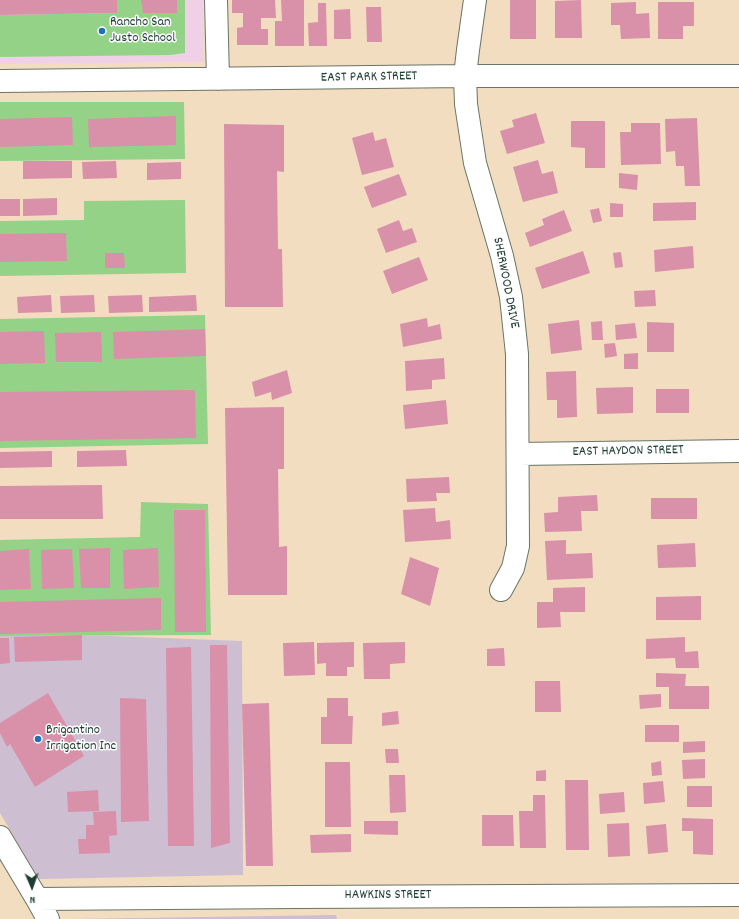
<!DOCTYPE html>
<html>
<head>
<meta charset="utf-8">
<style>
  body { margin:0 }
  #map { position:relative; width:739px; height:919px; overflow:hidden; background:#f2ddc0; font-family:Dekko,sans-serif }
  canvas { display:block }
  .north { position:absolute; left:12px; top:867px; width:40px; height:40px; -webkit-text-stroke:3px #fff; paint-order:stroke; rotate:178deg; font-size:11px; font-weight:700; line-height:16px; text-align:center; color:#1f3d34 }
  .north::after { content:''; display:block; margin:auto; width:14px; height:18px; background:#1f3d34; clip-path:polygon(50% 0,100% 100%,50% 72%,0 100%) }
</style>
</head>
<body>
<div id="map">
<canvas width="739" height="919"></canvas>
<div class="north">N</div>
</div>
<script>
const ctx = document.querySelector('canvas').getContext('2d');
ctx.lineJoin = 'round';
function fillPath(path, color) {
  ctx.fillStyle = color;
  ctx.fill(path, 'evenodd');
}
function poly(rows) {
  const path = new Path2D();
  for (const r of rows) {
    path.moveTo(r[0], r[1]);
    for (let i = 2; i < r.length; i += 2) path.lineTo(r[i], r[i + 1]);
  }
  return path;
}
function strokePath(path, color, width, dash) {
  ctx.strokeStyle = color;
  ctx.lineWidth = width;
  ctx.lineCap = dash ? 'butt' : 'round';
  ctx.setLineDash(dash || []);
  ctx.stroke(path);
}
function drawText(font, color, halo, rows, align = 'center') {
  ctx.font = font + ' Dekko,sans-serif';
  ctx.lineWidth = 3;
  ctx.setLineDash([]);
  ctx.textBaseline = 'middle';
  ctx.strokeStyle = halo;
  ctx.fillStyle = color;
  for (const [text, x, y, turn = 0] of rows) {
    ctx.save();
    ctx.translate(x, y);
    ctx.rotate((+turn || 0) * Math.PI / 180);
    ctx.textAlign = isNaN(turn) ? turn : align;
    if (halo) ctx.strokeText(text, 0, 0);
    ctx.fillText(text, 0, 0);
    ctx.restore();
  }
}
fillPath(poly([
  [0,0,203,0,204,62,0,64]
]), '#efd0e6');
fillPath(poly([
  [0,636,111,636,242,641,243,875,39,879,0,813],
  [336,915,337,919,70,919]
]), '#cdbed2');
fillPath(poly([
  [117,0,185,0,185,53,170,55,0,57,0,15,117,13],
  [0,102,184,102,185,159,0,161],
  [185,200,186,273,0,276,0,221,84,220,84,201],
  [205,315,208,444,0,448,0,319],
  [141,502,208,504,211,635,0,636,0,540,140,537]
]), '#94d288');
fillPath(poly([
  [0,0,117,0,117,13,0,15],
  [141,0,177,0,177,13,143,13],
  [232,0,275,0,276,18,261,18,261,29,268,29,268,45,237,45,237,28,243,27,243,13,232,13],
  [281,0,304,0,304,46,275,46,275,21,282,21],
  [510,0,536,0,536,39,510,39],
  [581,0,582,38,555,38,555,1],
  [636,2,636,14,649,13,650,38,621,39,620,25,611,25,611,3],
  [658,2,694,2,694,26,683,26,683,39,658,39],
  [318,3,326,3,327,46,309,46,308,23,318,22],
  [366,7,381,7,382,42,367,42],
  [350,9,351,39,334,39,334,10],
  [536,113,545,143,507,154,500,131,514,127,512,120],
  [176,116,176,145,89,147,88,119],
  [72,117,73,145,0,147,0,119],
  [697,118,700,186,685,186,684,166,676,166,675,151,666,152,665,119],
  [571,121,605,121,605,168,585,168,585,148,571,147],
  [631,123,660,123,661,164,621,165,620,132,631,132],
  [224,124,284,125,284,172,277,171,278,249,282,249,283,307,225,307],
  [373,132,375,141,386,138,394,167,362,175,352,138],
  [538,160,542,174,553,171,558,193,523,202,513,167],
  [23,161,72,161,72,178,23,179],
  [116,161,117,178,83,179,82,162],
  [181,162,181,179,147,180,147,163],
  [619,173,638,175,637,190,619,188],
  [399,174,407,195,372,208,364,187],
  [57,198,57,215,23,216,23,199],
  [0,199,20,199,20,216,0,216],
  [696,202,696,220,653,221,653,203],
  [610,203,623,204,623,217,610,217],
  [599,208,602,221,593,223,590,210],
  [564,210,572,231,530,247,525,233,544,225,542,219],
  [399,220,403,231,412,228,417,242,386,253,377,229],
  [66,233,67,261,0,262,0,234],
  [693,246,694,268,655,272,654,250],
  [583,251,590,273,542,289,535,268],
  [621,252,623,267,615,268,613,253],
  [105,253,124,253,125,268,105,268],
  [419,257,428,280,392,294,383,271],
  [655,290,656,306,635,307,634,291],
  [51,295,52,312,18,313,17,297],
  [94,295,95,312,61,313,60,296],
  [142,295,143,312,109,313,108,296],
  [196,295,197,311,149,312,149,297],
  [427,318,428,327,440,324,442,339,403,347,400,324],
  [579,320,582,350,551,354,548,324],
  [602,321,603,340,592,340,591,322],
  [647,322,674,323,674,352,647,352],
  [635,323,637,338,616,340,615,325],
  [205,329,206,356,114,359,113,332],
  [44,331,45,363,0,364,0,332],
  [101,332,102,362,56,362,55,333],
  [615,343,617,356,605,358,604,344],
  [638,353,638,369,624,369,624,354],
  [444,358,445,379,432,380,432,389,406,391,405,361],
  [287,370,292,393,272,400,271,392,255,397,252,382],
  [576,371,577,417,557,418,557,400,547,400,546,372],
  [633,387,633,413,597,414,596,388],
  [656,389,689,389,689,413,656,413],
  [195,390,196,438,0,441,0,392],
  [446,400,448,424,405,429,403,405],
  [284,407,284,469,278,469,279,547,287,546,287,595,228,595,225,408],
  [126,450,127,466,77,467,77,451],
  [52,451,52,467,0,468,0,452],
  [449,477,450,493,436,493,437,501,407,502,406,479],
  [102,485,103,519,0,519,0,486],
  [597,495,598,511,581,511,582,531,545,532,544,513,558,512,558,497],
  [651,498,697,498,697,519,651,519],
  [435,508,436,522,450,520,451,539,405,542,403,510],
  [174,510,205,510,206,632,175,632],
  [566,540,566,554,592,553,593,578,547,580,545,541],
  [695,543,696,567,658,568,657,545],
  [110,548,110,588,81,588,79,549],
  [158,548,159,587,124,589,123,550],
  [29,549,31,589,0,590,0,551],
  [72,549,74,588,42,589,41,550],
  [410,557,439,568,430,606,401,594],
  [585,587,585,612,560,612,561,627,537,628,537,602,553,602,553,588],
  [701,596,701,620,656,620,656,597],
  [161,598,161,630,0,634,0,602],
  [82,635,82,660,15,662,14,637],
  [685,637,685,652,698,651,699,668,676,668,675,658,646,659,646,639],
  [0,638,9,638,10,663,0,664],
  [314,642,315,675,284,676,283,643],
  [354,642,354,667,347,667,347,676,326,676,326,663,317,664,317,643],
  [405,642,405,663,390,664,390,679,364,679,363,643],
  [210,645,227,645,230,843,211,848],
  [191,647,194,846,168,846,166,648],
  [504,648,505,666,487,666,487,649],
  [656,673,686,674,685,686,709,686,709,709,669,709,669,687,656,687],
  [535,681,560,681,561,712,535,712],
  [48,693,84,756,35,787,10,744,7,747,0,733,0,723],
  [661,694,661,707,640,709,639,695],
  [120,698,146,699,149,821,121,822],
  [327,698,348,698,348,716,353,716,352,744,321,744,321,717,327,717],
  [269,703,273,866,246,866,242,704],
  [398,711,399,724,382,726,382,713],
  [645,725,679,725,679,742,645,742],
  [705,741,705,752,683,753,683,742],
  [385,749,398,749,399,763,386,763],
  [705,759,705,778,683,779,682,760],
  [661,761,662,775,652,776,651,763],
  [325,762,350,762,351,827,325,827],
  [546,770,546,781,536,781,536,771],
  [389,775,405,775,406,812,390,813],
  [565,780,588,780,589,850,566,850],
  [663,781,665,802,644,804,643,783],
  [687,786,712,786,712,807,687,807],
  [98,790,99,811,68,812,67,792],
  [624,792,625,812,600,814,599,794],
  [533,795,545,795,546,848,520,848,519,811,533,811],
  [116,811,117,835,109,836,110,853,79,854,78,839,86,839,86,825,94,825,93,812],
  [482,815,513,815,514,846,482,846],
  [682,818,713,819,713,855,693,854,693,831,682,831],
  [364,821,398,821,398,835,364,834],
  [629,823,630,856,608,857,607,824],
  [666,824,668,852,648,854,646,826],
  [351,834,351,852,311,853,310,835]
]), '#d990a9');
const minor = poly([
  [216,0,218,79],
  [475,0,468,50,465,76,466,104,475,163,502,256,511,297,517,354,518,546,513,568,501,590],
  [0,81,465,76,739,76],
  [518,454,739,451],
  [0,837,37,899,48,919],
  [37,899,296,897,739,895]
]);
strokePath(minor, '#697565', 24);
strokePath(minor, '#fff', 22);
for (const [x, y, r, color] of [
  [102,31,4,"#1f6fb2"],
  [38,739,4,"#1f6fb2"]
]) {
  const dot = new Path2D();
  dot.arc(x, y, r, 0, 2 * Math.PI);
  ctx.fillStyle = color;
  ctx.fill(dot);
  strokePath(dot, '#fff', 1.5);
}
drawText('14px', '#1f3d34', '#fff', [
  ["Rancho San",110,23],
  ["Justo School",110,39],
  ["Brigantino",46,731],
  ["Irrigation Inc",46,747]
], 'left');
drawText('14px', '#1f3d34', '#fff', [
  ["EAST PARK STREET",369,78,-1],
  ["SHERWOOD DRIVE",505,283,79],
  ["EAST HAYDON STREET",628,452,-1],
  ["HAWKINS STREET",388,896]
]);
</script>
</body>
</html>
